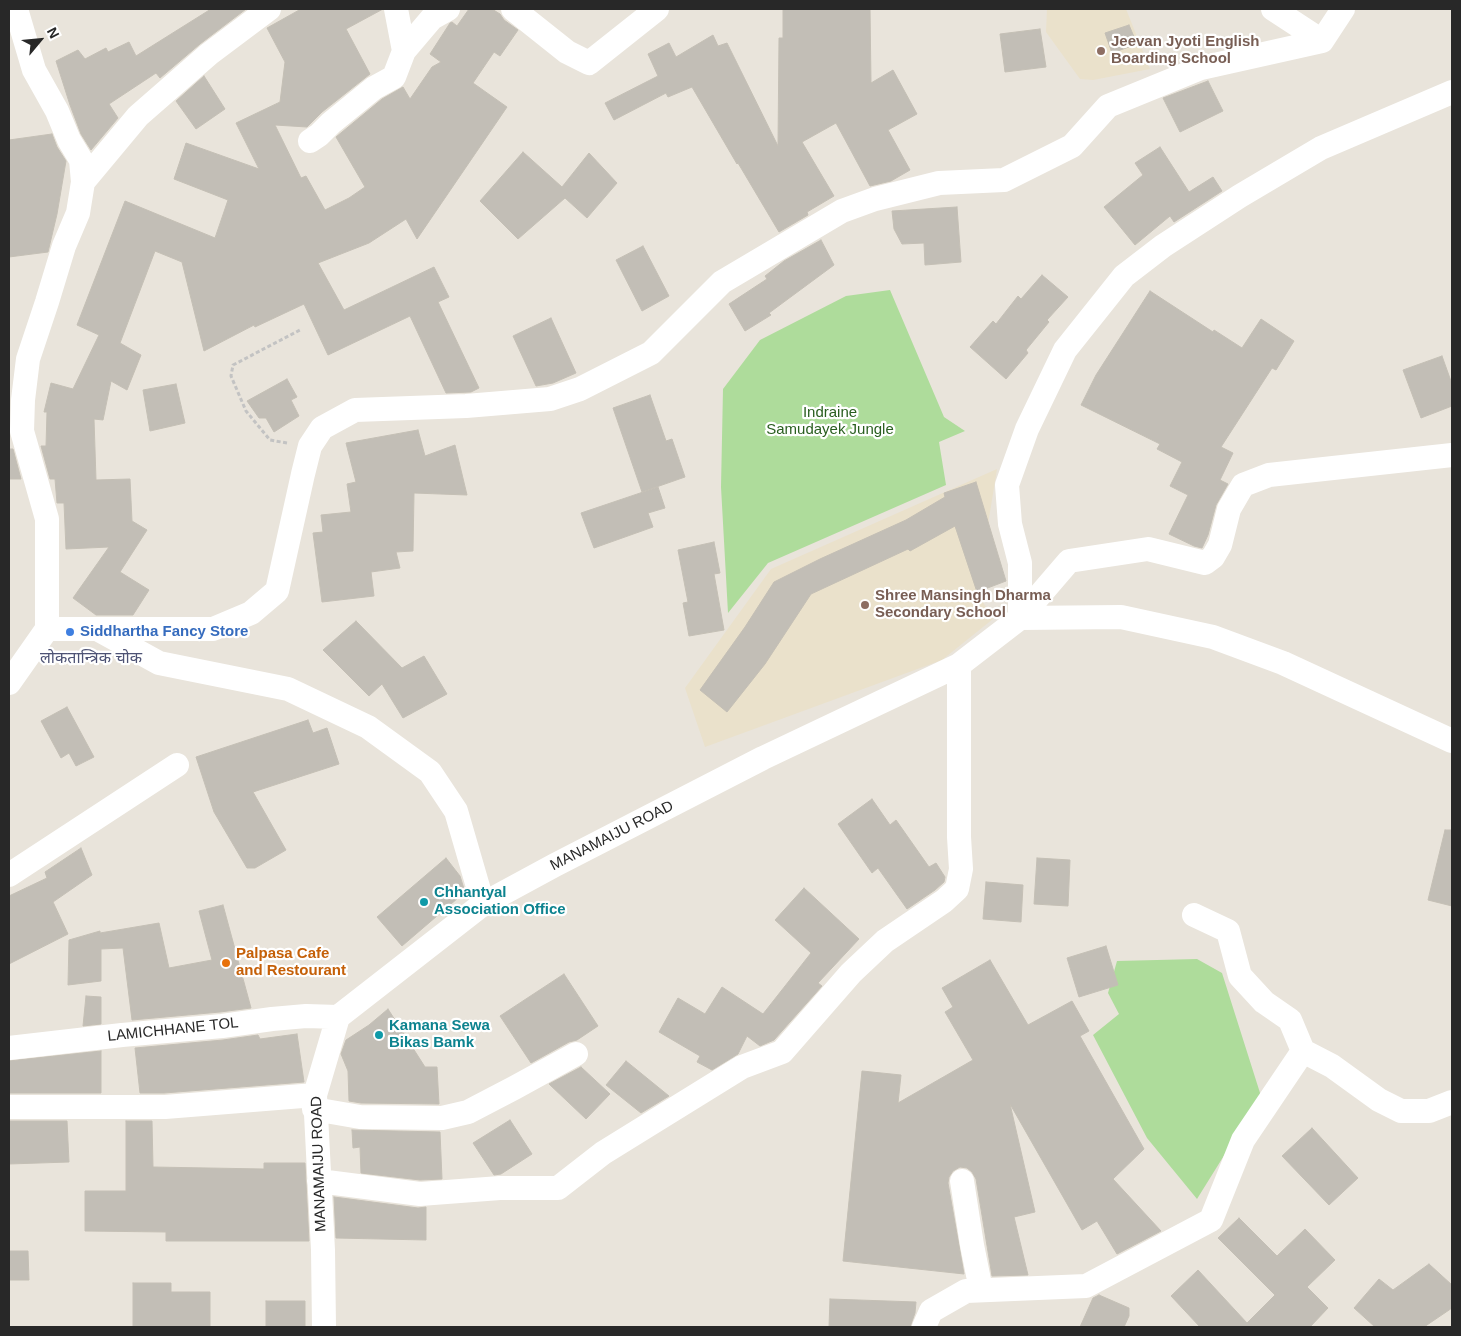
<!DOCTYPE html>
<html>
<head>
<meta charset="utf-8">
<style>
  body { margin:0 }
  #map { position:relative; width:1461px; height:1336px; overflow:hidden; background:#e9e4db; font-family:Helvetica,sans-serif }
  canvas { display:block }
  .frame { position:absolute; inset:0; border:10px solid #282828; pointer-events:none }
  .north { position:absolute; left:15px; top:15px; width:50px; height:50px; -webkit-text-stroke:4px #fff; paint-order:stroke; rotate:62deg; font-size:14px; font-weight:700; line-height:20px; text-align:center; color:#282828 }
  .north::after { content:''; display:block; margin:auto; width:18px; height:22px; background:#282828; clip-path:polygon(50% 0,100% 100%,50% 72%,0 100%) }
</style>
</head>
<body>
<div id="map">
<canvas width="1461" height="1336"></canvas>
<div class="frame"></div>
<div class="north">N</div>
</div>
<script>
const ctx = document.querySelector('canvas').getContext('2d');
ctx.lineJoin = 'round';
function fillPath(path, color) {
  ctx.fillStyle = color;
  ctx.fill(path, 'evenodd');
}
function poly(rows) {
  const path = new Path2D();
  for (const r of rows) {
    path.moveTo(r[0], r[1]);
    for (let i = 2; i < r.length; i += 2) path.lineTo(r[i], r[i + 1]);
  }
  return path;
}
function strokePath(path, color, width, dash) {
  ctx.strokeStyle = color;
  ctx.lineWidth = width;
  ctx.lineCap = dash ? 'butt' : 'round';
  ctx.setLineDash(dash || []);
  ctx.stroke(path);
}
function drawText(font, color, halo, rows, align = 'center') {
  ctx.font = font + ' Helvetica,"Noto Sans Devanagari",sans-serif';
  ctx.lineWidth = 4.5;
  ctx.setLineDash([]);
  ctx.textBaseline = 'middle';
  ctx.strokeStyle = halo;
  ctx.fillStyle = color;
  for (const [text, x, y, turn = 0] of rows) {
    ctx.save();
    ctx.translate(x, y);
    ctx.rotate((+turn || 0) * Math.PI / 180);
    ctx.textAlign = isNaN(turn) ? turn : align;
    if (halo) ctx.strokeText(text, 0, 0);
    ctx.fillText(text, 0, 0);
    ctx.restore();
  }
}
fillPath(poly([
  [1047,9,1126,9,1150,69,1093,80,1080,79,1046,32],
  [997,469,977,592,993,619,942,660,705,747,685,688,771,569]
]), '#eae1cb');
fillPath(poly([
  [890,290,944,417,965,431,939,442,946,485,768,563,728,613,721,487,723,389,760,340,846,296],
  [1197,959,1222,973,1261,1096,1197,1199,1147,1138,1093,1035,1119,1014,1108,993,1117,961]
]), '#aedc9b');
const building = poly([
  [211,9,246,9,200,44,160,78,156,73,109,104,118,118,91,150,81,134,70,105,56,61,78,50,85,59,106,48,108,52,129,42,136,56,211,9],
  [301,9,383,9,346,29,370,74,322,112,307,127,275,125,301,178,306,176,325,210,349,198,365,187,336,137,382,99,403,87,410,99,432,67,441,62,430,54,450,23,452,22,457,26,469,9,492,9,500,14,504,20,518,30,500,56,494,52,473,83,507,107,417,239,406,219,369,243,318,263,344,310,434,267,449,297,438,302,479,388,471,392,446,393,410,316,328,355,304,304,255,327,254,325,204,351,182,262,155,251,120,343,141,355,127,390,111,381,103,420,94,419,96,480,130,479,132,521,147,530,120,572,149,590,133,615,96,615,73,598,109,547,66,549,64,503,57,503,55,479,50,479,41,446,46,446,47,412,44,412,51,383,73,389,99,335,77,325,125,201,215,238,228,200,174,179,186,143,259,169,236,123,280,102,285,62,267,28,301,9],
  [783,9,870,9,871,83,893,70,917,114,888,130,910,170,891,181,870,186,836,123,802,142,834,196,807,212,808,215,779,232,738,163,737,164,692,87,668,97,666,93,614,120,605,103,658,76,648,54,669,43,676,57,713,35,718,46,727,43,778,146,779,38,783,38,783,9],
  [1129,25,1137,44,1112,53,1105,33,1129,25],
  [1040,29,1046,67,1005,72,1000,34,1040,29],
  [204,76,225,109,196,129,176,101,204,76],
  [1208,81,1223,111,1180,132,1163,98,1208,81],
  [52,134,57,147,66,161,57,214,48,252,9,257,9,140,52,134],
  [1160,147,1189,192,1213,177,1222,191,1174,222,1170,216,1135,245,1104,207,1143,175,1135,163,1160,147],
  [523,152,562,187,589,153,617,183,587,218,565,198,518,239,480,201,523,152],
  [957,207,961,262,925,265,924,243,902,244,894,229,892,211,957,207],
  [821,240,834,265,769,313,771,315,745,331,729,304,767,279,765,276,784,261,821,240],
  [643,246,669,296,642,311,616,260,643,246],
  [1042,275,1068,297,1047,320,1049,322,1026,350,1028,353,1006,379,970,347,993,321,996,324,1018,296,1021,299,1042,275],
  [1150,291,1213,332,1214,330,1242,348,1261,319,1294,341,1276,370,1272,368,1221,447,1233,453,1220,480,1228,484,1216,505,1208,535,1202,548,1194,546,1169,534,1188,495,1170,486,1182,462,1157,449,1160,444,1081,405,1096,375,1150,291],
  [551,318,576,373,553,383,536,386,513,336,551,318],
  [1442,356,1452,384,1452,406,1421,418,1403,370,1442,356],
  [287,379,297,397,291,400,299,416,274,432,266,418,259,418,247,401,287,379],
  [176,384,185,423,150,431,143,390,176,384],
  [650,395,666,441,672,439,685,477,642,492,613,408,650,395],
  [418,430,425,456,455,445,467,495,414,493,413,551,396,552,400,568,371,572,374,596,322,602,313,533,323,532,321,515,351,512,347,484,356,482,346,443,418,430],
  [9,449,13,449,21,479,9,479,9,449],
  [976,482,1006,581,977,592,955,526,910,551,908,549,811,594,765,664,727,712,700,690,745,627,774,582,820,559,906,520,945,497,944,493,976,482],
  [658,487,665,508,648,513,653,527,594,548,581,513,658,487],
  [714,542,720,573,714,574,724,630,689,636,683,603,688,602,678,550,714,542],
  [356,621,402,668,424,656,447,694,403,718,382,684,369,696,323,650,356,621],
  [67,707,94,757,76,766,69,753,61,758,41,721,67,707],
  [308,720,313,733,327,728,339,764,253,792,286,850,255,868,247,868,214,812,196,757,308,720],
  [872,799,890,825,896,820,929,867,936,863,945,877,944,882,935,890,907,909,878,868,872,873,838,824,872,799],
  [1445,830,1452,830,1452,906,1428,900,1445,830],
  [81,848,92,875,53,902,68,934,9,964,9,896,47,878,45,872,81,848],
  [446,858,460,876,465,892,402,946,377,917,446,858],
  [1037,858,1070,860,1068,906,1034,904,1037,858],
  [986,882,1023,885,1021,922,983,919,986,882],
  [804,888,859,939,818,983,822,986,774,1040,760,1046,747,1036,738,1054,712,1070,697,1062,700,1056,659,1032,678,998,705,1014,722,987,763,1014,811,953,775,920,804,888],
  [223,905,251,1008,220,1012,132,1020,123,948,101,949,101,981,68,985,69,940,100,931,100,933,159,923,169,968,212,960,199,911,223,905],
  [1106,946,1118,985,1079,997,1067,958,1106,946],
  [990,960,1028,1025,1072,1001,1089,1031,1080,1036,1144,1149,1113,1179,1161,1231,1117,1254,1097,1221,1082,1230,1010,1104,1035,1212,1014,1217,1028,1275,992,1276,976,1179,972,1172,967,1168,960,1167,953,1171,949,1177,948,1183,964,1274,843,1261,862,1071,901,1075,898,1103,973,1060,945,1012,953,1007,942,988,990,960],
  [564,974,598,1026,577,1040,569,1042,531,1063,500,1016,564,974],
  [86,996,101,997,101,1024,83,1026,86,996],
  [388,1009,425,1067,437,1067,439,1104,361,1103,349,1101,348,1071,341,1054,346,1040,369,1025,388,1009],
  [297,1034,304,1082,164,1093,140,1093,135,1048,223,1040,258,1035,260,1039,297,1034],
  [101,1051,101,1093,9,1093,9,1061,101,1051],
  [626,1061,669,1096,641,1113,606,1085,626,1061],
  [581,1067,610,1094,586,1119,549,1084,581,1067],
  [510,1120,532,1154,501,1174,494,1175,473,1143,510,1120],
  [9,1121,67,1121,69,1162,9,1164,9,1121],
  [126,1121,152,1121,153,1167,264,1169,264,1163,305,1163,309,1241,166,1241,166,1232,85,1231,85,1191,126,1191,126,1121],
  [1312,1128,1358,1178,1329,1205,1282,1156,1312,1128],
  [352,1130,440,1132,442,1179,420,1180,361,1173,360,1147,353,1148,352,1130],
  [334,1197,418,1208,426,1207,426,1240,336,1238,334,1197],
  [1239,1218,1277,1256,1305,1229,1335,1260,1307,1287,1328,1308,1310,1327,1200,1327,1171,1296,1198,1270,1247,1323,1275,1295,1218,1238,1239,1218],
  [9,1251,28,1251,29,1280,9,1280,9,1251],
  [1429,1264,1452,1285,1452,1308,1424,1327,1375,1327,1354,1308,1379,1279,1393,1290,1429,1264],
  [133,1283,171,1283,171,1292,210,1292,210,1327,133,1327,133,1283],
  [1099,1295,1129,1308,1129,1316,1124,1327,1080,1327,1093,1298,1099,1295],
  [830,1299,916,1302,915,1313,910,1327,829,1327,830,1299],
  [266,1301,305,1301,305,1327,266,1327,266,1301]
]);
fillPath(building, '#c2beb6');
strokePath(building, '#c4bfb5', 1);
strokePath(poly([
  [287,443,270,440,246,411,231,376,233,365,300,330]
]), '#c3c3c3', 3, [4, 2.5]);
strokePath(poly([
  [396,9,404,51],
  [513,9,567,52,589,63,657,9],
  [1273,9,1322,41],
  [310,141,319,135,331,123,374,88,394,77,404,51,432,18,448,9],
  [83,182,138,116,209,54,269,9],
  [1020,618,1020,563,1010,524,1007,485,1027,429,1065,350,1124,276,1163,246,1240,196,1321,148,1452,92],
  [1020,618,1121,617,1213,637,1283,663,1452,741],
  [47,629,213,629,251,613,277,591,303,474,310,446,322,428,355,410,466,406,550,399,580,389,651,353,722,282,842,211,875,199,939,183,1004,180,1072,146,1108,106,1201,68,1322,41,1343,9],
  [99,630,159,663,288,689,368,727,430,772,456,811,483,904],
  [9,683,47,629,47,519,22,431,23,400,28,359,47,302,64,246,78,213,83,182,81,160,69,140,57,111,34,70,16,9],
  [9,875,177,765],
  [1194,915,1228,931,1240,976,1264,1002,1290,1020,1303,1051,1332,1066,1379,1100,1401,1111,1429,1111,1452,1102],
  [9,1048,122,1035,222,1026,272,1019,306,1016,338,1017],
  [9,1107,165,1107,315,1095],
  [314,1109,360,1117,442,1118,468,1112,514,1088,576,1054],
  [319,1181,420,1194,500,1188,558,1188,603,1153,742,1067,782,1052,851,973,885,941,944,901,957,889,961,869,959,837,959,665],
  [962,1181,972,1245,981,1290],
  [324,1327,323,1250,315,1095,338,1017,483,904,555,865,763,758,959,665,1020,618,1069,561,1148,549,1205,563,1213,557,1220,545,1229,509,1243,485,1269,475,1452,455],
  [924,1327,931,1311,966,1291,1086,1286,1211,1220,1243,1140,1303,1051]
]), '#fff', 24);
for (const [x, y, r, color] of [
  [1101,51,5,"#8d6e63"],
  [865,605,5,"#8d6e63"],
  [70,632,5,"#3f7fe0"],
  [424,902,5,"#0f9aa8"],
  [226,963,5,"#e8710a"],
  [379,1035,5,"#0f9aa8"]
]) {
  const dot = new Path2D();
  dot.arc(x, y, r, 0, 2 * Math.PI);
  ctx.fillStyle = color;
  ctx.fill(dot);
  strokePath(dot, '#fff', 2);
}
drawText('bold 15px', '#785e54', '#fff', [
  ["Jeevan Jyoti English",1111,42],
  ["Boarding School",1111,59],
  ["Shree Mansingh Dharma",875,596],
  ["Secondary School",875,613]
], 'left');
drawText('15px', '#295e1f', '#fff', [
  ["Indraine",830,413],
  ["Samudayek Jungle",830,430]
]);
drawText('bold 15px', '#366cbe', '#fff', [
  ["Siddhartha Fancy Store",80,632]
], 'left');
drawText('15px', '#282828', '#fff', [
  ["MANAMAIJU ROAD",612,836,-27],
  ["LAMICHHANE TOL",173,1030,-6],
  ["MANAMAIJU ROAD",319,1164,-92]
]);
drawText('bold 15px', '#0d838f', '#fff', [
  ["Chhantyal",434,893],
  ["Association Office",434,910],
  ["Kamana Sewa",389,1026],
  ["Bikas Bamk",389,1043]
], 'left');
drawText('bold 15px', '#c56008', '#fff', [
  ["Palpasa Cafe",236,954],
  ["and Restourant",236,971]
], 'left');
drawText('16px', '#4d5274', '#fff', [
  ["लोकतान्त्रिक चोक",91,659]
]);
</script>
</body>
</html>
